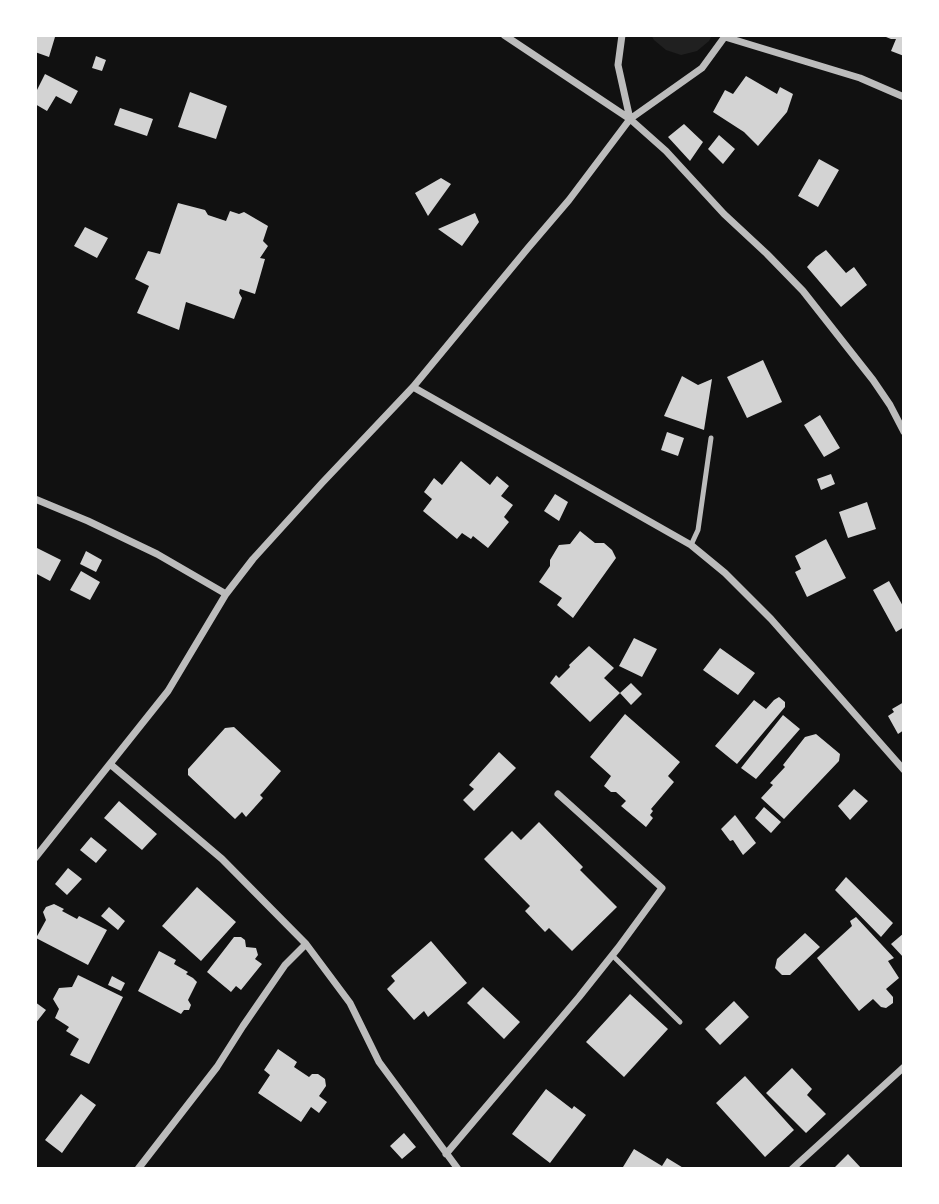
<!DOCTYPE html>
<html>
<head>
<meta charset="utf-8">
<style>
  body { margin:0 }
  #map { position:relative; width:939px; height:1204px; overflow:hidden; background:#111; font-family:Manrope,sans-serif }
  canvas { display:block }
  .frame { position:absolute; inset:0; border:37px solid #fff; pointer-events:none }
</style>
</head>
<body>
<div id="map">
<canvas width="939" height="1204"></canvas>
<div class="frame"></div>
</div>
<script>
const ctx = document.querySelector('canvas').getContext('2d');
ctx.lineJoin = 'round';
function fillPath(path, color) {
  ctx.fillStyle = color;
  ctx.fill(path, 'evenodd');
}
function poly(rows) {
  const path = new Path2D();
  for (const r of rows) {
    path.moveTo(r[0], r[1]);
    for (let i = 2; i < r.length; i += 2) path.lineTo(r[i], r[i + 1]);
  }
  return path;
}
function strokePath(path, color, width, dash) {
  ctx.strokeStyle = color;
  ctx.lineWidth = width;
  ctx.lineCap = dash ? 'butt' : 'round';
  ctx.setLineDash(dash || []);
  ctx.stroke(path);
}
fillPath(poly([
  [651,35,712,35,709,41,697,51,681,55,666,50,654,40]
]), '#202020');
fillPath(poly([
  [35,35,50,35,55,37,49,57,35,52],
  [881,35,904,35,904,56,891,51,896,39,891,39],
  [96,56,106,60,102,71,92,68],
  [45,74,78,91,71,104,56,96,47,111,35,104,35,94],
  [746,76,777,94,780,87,793,94,787,112,758,146,744,132,713,112,725,90,733,94],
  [190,92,227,106,216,139,178,127],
  [120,108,153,119,147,136,114,125],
  [684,124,703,142,690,161,668,137],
  [719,135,735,149,723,164,708,149],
  [819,159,839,170,818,207,798,196],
  [441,178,451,184,428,216,415,193],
  [178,203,205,210,208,215,226,221,230,211,239,214,244,212,268,226,263,241,268,246,260,258,265,259,255,294,240,289,239,293,242,298,234,319,186,302,179,330,137,313,149,286,135,279,148,251,160,254],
  [475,213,479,222,462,246,438,229],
  [85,227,108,238,97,258,74,246],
  [826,250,846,273,854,267,867,285,841,307,807,267,816,257],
  [763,360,782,402,747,418,727,377],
  [682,376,698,385,712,379,704,430,664,416],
  [820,415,840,448,824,457,804,425],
  [667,432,684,438,678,456,661,450],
  [461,461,490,485,497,476,509,486,501,496,513,505,504,517,509,522,488,548,473,536,471,539,462,533,457,539,423,511,432,499,424,492,434,478,442,485],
  [831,474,835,484,821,490,817,479],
  [555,494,568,502,559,521,544,511],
  [867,502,876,529,848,538,839,512],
  [580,531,595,543,604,543,612,550,616,558,573,618,557,605,562,598,539,582,550,566,550,560,559,545,570,544],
  [826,539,846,578,807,597,795,572,801,569,795,556],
  [35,547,61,560,50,581,35,573],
  [86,551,102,560,96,572,80,564],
  [81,571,100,582,90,600,70,590],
  [889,581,904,608,904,627,896,632,873,590],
  [634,638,657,649,642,677,619,666],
  [589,646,614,668,604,678,620,693,590,722,550,683,556,675,559,678,570,667,569,665],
  [720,648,755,673,738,695,703,670],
  [631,683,642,694,631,705,620,693],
  [779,697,785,702,785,707,737,764,715,746,754,700,766,709,774,700],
  [904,702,904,730,898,734,888,716,894,712,892,709],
  [625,714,680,762,668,776,674,782,651,809,653,811,650,815,653,818,646,827,621,806,626,801,616,792,611,792,604,786,611,776,590,757],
  [783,715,800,729,756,779,741,768],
  [234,727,281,771,263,792,260,795,263,798,246,817,242,812,235,819,188,775,188,769,225,728],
  [816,734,840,754,839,761,784,819,761,798,773,785,770,783,785,767,783,765,805,737],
  [499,752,516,768,474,811,463,800,474,789,469,785],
  [854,789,868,801,850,820,838,806],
  [119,801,157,834,142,850,104,818],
  [764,807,781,822,771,833,755,818],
  [735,815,756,843,743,855,733,840,730,841,721,829],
  [539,822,583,867,580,870,617,907,572,951,549,928,545,932,525,911,530,906,484,859,512,831,521,840],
  [91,837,107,850,96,863,80,850],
  [68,868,82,879,67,895,55,884],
  [846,877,893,923,881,937,835,890],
  [197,887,236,922,201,961,162,926],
  [54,904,64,909,62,911,77,919,79,916,107,930,88,965,36,938,46,920,43,912,46,907],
  [109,907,125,921,118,930,101,916],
  [856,917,894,958,888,961,899,978,886,989,893,997,893,1003,886,1008,881,1007,873,999,859,1011,817,958,852,926,850,921],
  [805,933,820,947,790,975,782,975,775,968,777,959],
  [904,933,904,958,891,944],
  [234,937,241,937,245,940,246,947,256,948,258,955,255,959,262,964,241,990,236,986,231,992,207,972],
  [431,941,467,983,428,1017,424,1011,414,1020,387,989,395,981,391,976],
  [159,951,176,960,174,964,188,972,186,974,193,978,197,982,188,1000,191,1005,189,1010,184,1010,181,1014,138,991],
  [78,975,123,997,89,1064,70,1055,79,1039,66,1031,69,1027,55,1018,59,1009,53,999,59,988,72,987],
  [112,976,125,983,121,991,108,985],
  [483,987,520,1022,504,1039,467,1003],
  [630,994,668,1029,624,1077,586,1042],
  [734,1001,749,1017,720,1045,705,1029],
  [35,1002,46,1010,35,1024],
  [278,1049,297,1062,294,1067,309,1077,312,1074,318,1074,325,1079,326,1086,319,1096,327,1102,319,1113,311,1107,301,1122,258,1093,270,1075,264,1070],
  [792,1068,812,1089,807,1095,826,1114,806,1133,766,1093],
  [745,1076,794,1130,765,1157,716,1103],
  [546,1089,572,1109,574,1106,586,1115,550,1163,512,1134],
  [81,1094,96,1105,62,1153,45,1140],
  [404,1133,416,1147,402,1159,390,1146],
  [634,1149,662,1166,667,1158,685,1169,624,1169,623,1167],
  [848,1154,862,1169,837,1169,835,1167]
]), '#d3d3d3');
strokePath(poly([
  [691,545,698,530,711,438],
  [612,955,680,1022]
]), '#bcbcbc', 5);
strokePath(poly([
  [504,35,630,119,666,151,724,214,767,254,803,291,873,380,890,405,904,432],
  [622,35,618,65,630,119],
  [725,37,860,78,904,97],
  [413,387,691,545,725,573,771,619,904,770],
  [35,499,88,521,157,554,226,594],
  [110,764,222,859,306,944,350,1003,379,1062,458,1169],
  [35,858,168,691,226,594,253,559,322,483,413,387,528,248,569,200,630,119,702,68,726,35],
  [446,1154,579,997,618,948,662,888,558,794],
  [138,1169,217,1067,243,1026,285,965,306,944],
  [792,1169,904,1067]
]), '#bcbcbc', 7);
</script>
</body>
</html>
